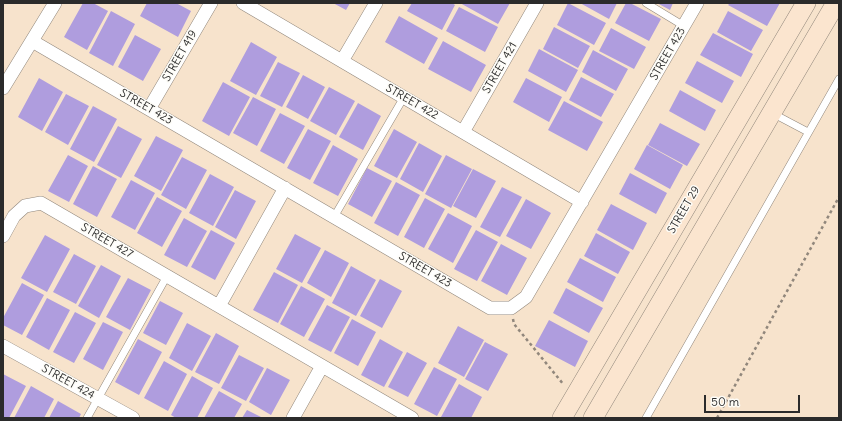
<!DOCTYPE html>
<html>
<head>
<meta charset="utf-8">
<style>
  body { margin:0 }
  #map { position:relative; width:842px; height:421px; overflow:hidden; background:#f7e3cc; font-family:Delius,sans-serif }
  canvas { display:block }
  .frame { position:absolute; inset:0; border:4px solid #2b2b2b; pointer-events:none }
  .scale { position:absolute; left:704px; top:395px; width:96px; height:18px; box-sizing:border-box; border:2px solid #2b2b2b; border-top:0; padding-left:5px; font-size:12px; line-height:14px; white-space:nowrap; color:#2b2b2b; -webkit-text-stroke:3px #fdfcf7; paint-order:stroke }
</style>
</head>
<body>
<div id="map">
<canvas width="842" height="421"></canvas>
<div class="frame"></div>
<div class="scale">50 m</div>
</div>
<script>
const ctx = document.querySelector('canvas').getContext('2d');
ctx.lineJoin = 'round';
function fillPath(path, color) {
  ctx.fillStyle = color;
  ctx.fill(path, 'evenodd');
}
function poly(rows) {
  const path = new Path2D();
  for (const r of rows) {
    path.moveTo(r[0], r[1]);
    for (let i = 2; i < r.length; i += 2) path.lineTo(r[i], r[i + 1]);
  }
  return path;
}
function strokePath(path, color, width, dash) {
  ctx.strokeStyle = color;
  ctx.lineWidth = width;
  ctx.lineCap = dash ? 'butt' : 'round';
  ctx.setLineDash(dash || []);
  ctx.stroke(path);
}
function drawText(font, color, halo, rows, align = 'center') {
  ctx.font = font + ' Delius,sans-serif';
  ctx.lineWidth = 3;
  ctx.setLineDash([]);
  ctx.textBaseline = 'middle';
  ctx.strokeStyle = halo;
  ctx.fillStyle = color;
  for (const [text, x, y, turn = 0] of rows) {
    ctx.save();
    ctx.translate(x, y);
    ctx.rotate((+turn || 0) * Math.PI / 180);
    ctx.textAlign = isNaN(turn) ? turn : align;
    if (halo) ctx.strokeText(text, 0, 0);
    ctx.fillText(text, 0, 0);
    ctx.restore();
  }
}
fillPath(poly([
  [83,3,93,3,108,11,87,50,64,37],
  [147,3,176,3,191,11,178,37,140,16],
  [333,3,350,3,346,10],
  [412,3,452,3,455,5,442,30,407,11],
  [460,3,510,3,498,24],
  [568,3,606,23,594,45,557,25],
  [580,3,617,3,609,19],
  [626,3,630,3,661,19,649,41,615,23],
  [657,3,673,3,670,10],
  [730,3,780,3,767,26,728,5],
  [459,7,498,27,485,52,446,31],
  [111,11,135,24,113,66,89,53],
  [728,11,763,30,751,51,717,32],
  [399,16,438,38,424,64,385,42],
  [554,27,590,46,578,68,543,49],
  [611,28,646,47,634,69,599,51],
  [713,33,753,54,741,77,700,55],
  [135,35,161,49,143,81,118,67],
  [443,41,486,65,471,92,428,69],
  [251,42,277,57,256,95,230,81],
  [539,49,578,70,566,92,528,71],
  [593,50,628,69,616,91,582,72],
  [697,61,734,81,722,103,685,83],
  [278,62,300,73,282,107,260,96],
  [303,75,325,87,308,119,286,107],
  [581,77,614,94,601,117,569,100],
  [39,78,63,92,42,131,18,117],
  [526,78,562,97,549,122,513,102],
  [223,82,250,97,229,136,202,121],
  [329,87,355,101,336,135,310,121],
  [680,90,716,110,705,131,669,111],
  [66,94,89,106,68,145,45,132],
  [253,97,276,109,257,146,233,133],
  [564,101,603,122,587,151,548,130],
  [358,103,381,116,363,150,339,137],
  [93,106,117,119,94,162,70,149],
  [280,113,305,126,284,164,260,151],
  [660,123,700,144,687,166,648,145],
  [118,126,142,139,121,178,97,165],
  [308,129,331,141,310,180,287,168],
  [394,129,417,142,397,178,374,166],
  [156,136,183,150,161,191,134,176],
  [419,143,442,156,423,192,400,179],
  [333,145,358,159,338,196,313,183],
  [647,145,683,165,670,189,634,169],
  [68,155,88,166,69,202,48,191],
  [446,155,472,169,451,208,425,194],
  [182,157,207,170,186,209,161,195],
  [93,166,117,179,97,217,73,204],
  [367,168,392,181,372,217,348,204],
  [473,169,496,181,476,218,453,206],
  [630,173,667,193,656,214,619,194],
  [210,174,234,187,213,226,189,213],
  [131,180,155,193,135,230,111,217],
  [396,182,420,195,398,236,374,223],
  [502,187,522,197,500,237,480,227],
  [235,190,256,201,236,239,215,227],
  [157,197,182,211,162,247,137,233],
  [425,198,445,209,424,248,404,237],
  [526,199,551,213,531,249,506,236],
  [611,204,647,223,633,250,597,230],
  [448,213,472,226,453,263,428,249],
  [184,218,207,231,187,267,164,255],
  [211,230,235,243,215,280,191,267],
  [476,230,498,242,477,281,454,269],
  [596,233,630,252,618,274,584,256],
  [295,234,321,248,302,283,276,269],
  [45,235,70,249,47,292,21,278],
  [501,244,527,258,507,295,481,281],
  [325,250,349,263,331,297,307,283],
  [74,254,96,266,76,304,53,292],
  [580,258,616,277,603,302,567,282],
  [101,265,121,276,99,318,78,306],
  [351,266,376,280,356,316,332,303],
  [274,272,298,285,278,323,253,310],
  [128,278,151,290,130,330,106,317],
  [380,279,402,291,382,328,360,316],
  [22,283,44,295,22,335,3,325,3,318],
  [301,286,325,299,304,337,280,324],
  [566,288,603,308,589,333,553,313],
  [47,298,70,310,49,350,26,337],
  [160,301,183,313,166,345,143,333],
  [327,305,350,317,331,352,308,340],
  [75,312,96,323,74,363,53,352],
  [352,319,376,332,358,366,334,353],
  [549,320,588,341,575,367,535,346],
  [103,322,123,332,103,370,83,359],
  [187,323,211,336,192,371,169,358],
  [458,326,484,340,464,377,438,363],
  [216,333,239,346,219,384,195,372],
  [138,339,162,352,139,395,115,382],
  [380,339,403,352,384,387,361,375],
  [485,342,508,354,488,391,465,379],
  [407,352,427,363,408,397,388,387],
  [239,355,264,368,246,401,221,388],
  [164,361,187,374,168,411,144,398],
  [434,367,457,379,437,416,414,404],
  [267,368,290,380,271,415,249,402],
  [3,374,26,386,9,418,3,418],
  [192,376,213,388,197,418,176,418,171,415],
  [459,384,482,397,471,418,442,418,441,417],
  [31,386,54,399,44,418,14,418],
  [219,391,242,404,234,418,204,418],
  [58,401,81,414,79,418,49,418],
  [247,410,263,418,242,418]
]), '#af9dde');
const lane = poly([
  [646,3,684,26],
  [772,113,808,132],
  [334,217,404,97],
  [87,418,167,276],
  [646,418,839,79]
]);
const street = poly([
  [243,3,582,202],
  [32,41,490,308,511,308,526,297,697,3],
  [342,61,376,3],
  [3,88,55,3],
  [149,109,211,3],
  [463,132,537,3],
  [3,236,14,216,25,206,41,203,412,418],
  [219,306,285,188],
  [3,346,133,418],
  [293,418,322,366]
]);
const secondary = poly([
  [562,418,806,3],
  [593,418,836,3]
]);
strokePath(lane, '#91877c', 8);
strokePath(street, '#91877c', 14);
strokePath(secondary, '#91877c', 20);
strokePath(poly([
  [513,319,514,324,564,385],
  [717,418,839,197]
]), '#91877c', 2.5, [3, 3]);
strokePath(lane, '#fff', 7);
strokePath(street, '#fff', 13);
strokePath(secondary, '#fbe5cf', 19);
drawText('11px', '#2b2b2b', '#fdfcf7', [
  ["STREET 423",668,54,-60],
  ["STREET 419",180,56,-60],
  ["STREET 421",500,68,-60],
  ["STREET 422",412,102,30],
  ["STREET 423",146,107,30],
  ["STREET 29",684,210,-60],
  ["STREET 427",107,241,30],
  ["STREET 423",425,270,30],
  ["STREET 424",68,382,29]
]);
</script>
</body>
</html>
